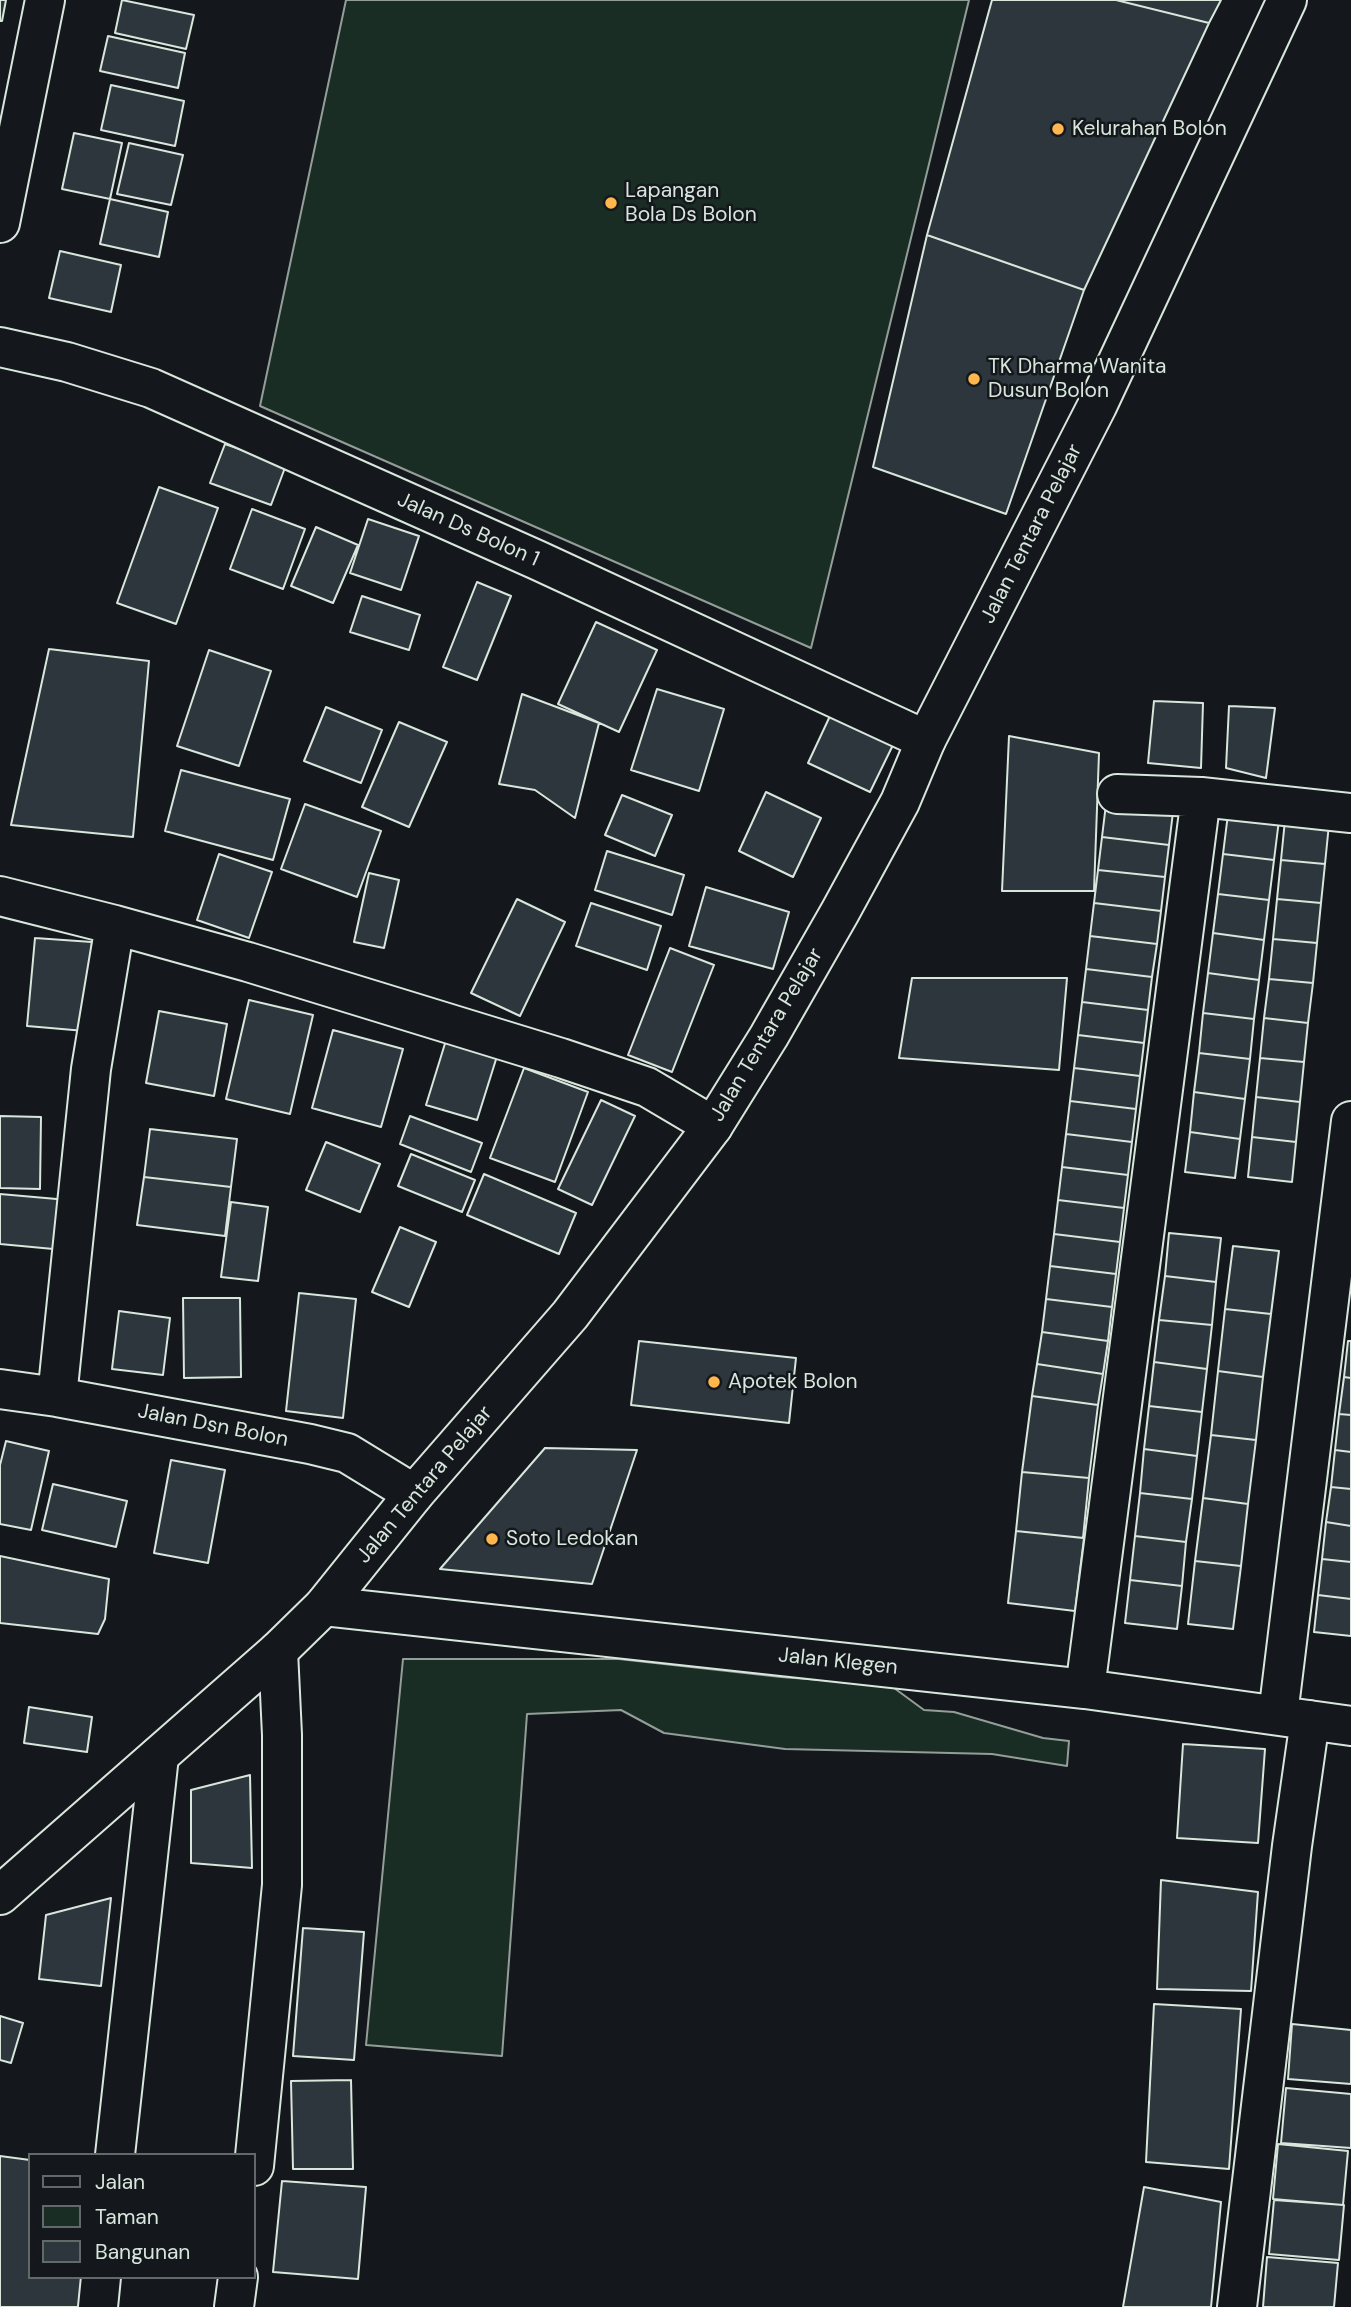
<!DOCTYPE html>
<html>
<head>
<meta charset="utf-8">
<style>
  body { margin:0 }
  #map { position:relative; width:1351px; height:2307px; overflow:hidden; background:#14181c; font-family:"DM Sans",sans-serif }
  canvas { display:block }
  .legend { position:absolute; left:28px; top:2153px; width:228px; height:126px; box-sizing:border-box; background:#14181c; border:2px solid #626a69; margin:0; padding:9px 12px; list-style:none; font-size:21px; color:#d8e6dc }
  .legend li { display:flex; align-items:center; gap:14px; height:35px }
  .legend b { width:35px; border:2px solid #626a69 }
</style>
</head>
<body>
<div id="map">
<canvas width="1351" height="2307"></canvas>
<ul class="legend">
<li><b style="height:9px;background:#14181c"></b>Jalan</li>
<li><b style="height:19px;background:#1a2d24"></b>Taman</li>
<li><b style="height:19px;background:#2c363c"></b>Bangunan</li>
</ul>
</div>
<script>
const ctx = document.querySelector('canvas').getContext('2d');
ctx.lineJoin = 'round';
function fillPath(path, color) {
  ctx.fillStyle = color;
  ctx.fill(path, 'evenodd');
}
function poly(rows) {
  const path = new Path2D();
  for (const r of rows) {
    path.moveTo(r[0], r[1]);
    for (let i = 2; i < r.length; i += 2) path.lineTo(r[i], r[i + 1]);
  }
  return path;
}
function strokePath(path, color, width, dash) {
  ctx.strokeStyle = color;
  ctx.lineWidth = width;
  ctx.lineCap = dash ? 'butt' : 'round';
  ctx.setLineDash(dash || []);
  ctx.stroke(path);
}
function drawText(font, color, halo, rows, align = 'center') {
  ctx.font = font + ' "DM Sans",sans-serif';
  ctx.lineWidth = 5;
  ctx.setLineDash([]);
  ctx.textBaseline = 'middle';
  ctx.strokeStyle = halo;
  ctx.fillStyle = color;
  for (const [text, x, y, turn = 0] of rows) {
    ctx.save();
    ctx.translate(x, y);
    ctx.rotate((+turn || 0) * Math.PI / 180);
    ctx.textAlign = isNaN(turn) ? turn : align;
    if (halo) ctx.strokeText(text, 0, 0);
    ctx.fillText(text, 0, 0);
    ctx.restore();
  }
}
const green = poly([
  [346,0,969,0,811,648,260,406,346,0],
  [403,1659,619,1659,781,1677,890,1685,924,1710,954,1712,1043,1738,1069,1741,1067,1766,992,1754,785,1749,664,1733,621,1710,527,1714,502,2056,366,2045,403,1659]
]);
fillPath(green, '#1a2d24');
strokePath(green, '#939e99', 2);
const building = poly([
  [0,0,6,0,2,21,0,21,0,0],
  [122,0,194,15,186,49,115,33,122,0],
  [992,0,1116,0,1209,23,1084,290,927,235,992,0],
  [1116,0,1221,0,1209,23,1116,0],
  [108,36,185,53,178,88,100,71,108,36],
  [111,85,184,101,175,146,101,130,111,85],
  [74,133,122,143,110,199,62,189,74,133],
  [129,143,183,155,171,205,117,194,129,143],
  [110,199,168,212,159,257,100,244,110,199],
  [927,235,1084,290,1006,514,873,467,927,235],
  [60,251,121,265,111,312,49,298,60,251],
  [225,444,286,465,271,505,210,483,225,444],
  [159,487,218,508,176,624,117,603,159,487],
  [252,509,305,529,283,589,230,569,252,509],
  [368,519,419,536,401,590,350,573,368,519],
  [316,527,358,545,333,603,291,586,316,527],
  [477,582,511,596,477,680,443,667,477,582],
  [362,596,420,615,409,650,350,632,362,596],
  [596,622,657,650,619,732,558,704,596,622],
  [49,649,149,661,133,837,11,825,49,649],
  [209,650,271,671,239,766,177,746,209,650],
  [657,689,724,709,699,791,631,770,657,689],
  [522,694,599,723,575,818,535,790,499,784,522,694],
  [1154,701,1203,703,1201,768,1148,763,1154,701],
  [1229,706,1275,708,1266,778,1226,768,1229,706],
  [326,707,382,730,361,783,304,761,326,707],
  [830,716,893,745,870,792,808,763,830,716],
  [399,722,447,742,409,827,362,807,399,722],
  [1009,736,1099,753,1094,891,1002,891,1009,736],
  [181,770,290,799,273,860,165,831,181,770],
  [766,792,821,818,793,877,739,851,766,792],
  [622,795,672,815,655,856,605,835,622,795],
  [305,804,381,831,357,897,281,869,305,804],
  [1106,804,1173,812,1169,845,1102,837,1106,804],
  [1228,814,1279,820,1274,860,1223,854,1228,814],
  [1285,820,1329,824,1325,864,1281,860,1285,820],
  [1102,837,1169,845,1165,877,1098,870,1102,837],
  [607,851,684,875,672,915,595,890,607,851],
  [219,854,272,872,249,938,197,920,219,854],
  [1223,854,1274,860,1269,900,1218,894,1223,854],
  [1281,860,1325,864,1321,903,1277,899,1281,860],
  [1098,870,1165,877,1161,911,1094,903,1098,870],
  [369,873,399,880,384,948,354,942,369,873],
  [706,887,789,912,773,969,689,946,706,887],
  [1218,894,1269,900,1264,940,1213,933,1218,894],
  [517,899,565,922,520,1016,471,993,517,899],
  [1277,899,1321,903,1317,943,1273,939,1277,899],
  [591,903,661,926,647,970,576,946,591,903],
  [1094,903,1161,911,1157,944,1090,936,1094,903],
  [1213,933,1264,940,1259,980,1208,973,1213,933],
  [1090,936,1157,944,1152,977,1086,969,1090,936],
  [35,938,92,942,85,1031,27,1026,35,938],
  [1273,939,1317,943,1313,983,1269,979,1273,939],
  [670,948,714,965,672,1072,628,1055,670,948],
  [1086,969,1152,977,1148,1010,1082,1002,1086,969],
  [1208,973,1259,980,1254,1019,1203,1013,1208,973],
  [912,978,1067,978,1059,1070,899,1058,912,978],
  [1269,979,1313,983,1308,1023,1264,1018,1269,979],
  [249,1000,313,1015,290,1114,226,1099,249,1000],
  [1082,1002,1148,1010,1144,1043,1078,1035,1082,1002],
  [159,1011,227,1024,214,1096,146,1083,159,1011],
  [1203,1013,1254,1019,1250,1059,1199,1053,1203,1013],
  [1264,1018,1308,1023,1304,1062,1260,1058,1264,1018],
  [333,1030,403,1049,381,1127,312,1108,333,1030],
  [1078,1035,1144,1043,1140,1076,1074,1068,1078,1035],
  [447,1037,498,1053,477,1120,426,1105,447,1037],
  [1199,1053,1250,1059,1245,1099,1194,1092,1199,1053],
  [1260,1058,1304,1062,1300,1102,1256,1097,1260,1058],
  [524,1068,588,1092,555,1182,490,1158,524,1068],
  [1074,1068,1140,1076,1136,1109,1070,1101,1074,1068],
  [1194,1092,1245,1099,1240,1139,1190,1132,1194,1092],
  [1256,1097,1300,1102,1296,1142,1252,1137,1256,1097],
  [601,1100,635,1116,592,1205,558,1189,601,1100],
  [1070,1101,1136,1109,1132,1142,1066,1134,1070,1101],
  [0,1116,41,1117,40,1189,0,1188,0,1116],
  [410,1116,482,1143,471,1172,400,1144,410,1116],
  [150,1129,237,1139,231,1187,144,1177,150,1129],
  [1190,1132,1240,1139,1235,1178,1185,1172,1190,1132],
  [1066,1134,1132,1142,1128,1175,1062,1167,1066,1134],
  [1252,1137,1296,1142,1292,1182,1248,1177,1252,1137],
  [326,1142,380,1164,360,1212,306,1190,326,1142],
  [411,1154,475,1180,462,1212,398,1186,411,1154],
  [1062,1167,1128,1175,1124,1208,1058,1200,1062,1167],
  [484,1174,576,1213,559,1254,467,1215,484,1174],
  [144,1177,231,1187,225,1236,137,1225,144,1177],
  [0,1194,68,1200,64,1250,0,1244,0,1194],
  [1058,1200,1124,1208,1120,1242,1054,1234,1058,1200],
  [231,1202,268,1207,258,1281,221,1277,231,1202],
  [400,1227,436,1242,409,1307,372,1292,400,1227],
  [1169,1233,1221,1238,1216,1282,1165,1276,1169,1233],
  [1054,1234,1120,1242,1116,1274,1050,1266,1054,1234],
  [1233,1246,1279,1251,1271,1314,1225,1309,1233,1246],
  [1050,1266,1116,1274,1112,1307,1046,1299,1050,1266],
  [1165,1276,1216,1282,1212,1325,1159,1320,1165,1276],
  [299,1293,356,1299,343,1418,286,1411,299,1293],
  [183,1298,240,1298,241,1377,184,1378,183,1298],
  [1046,1299,1112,1307,1108,1341,1042,1332,1046,1299],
  [1225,1309,1271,1314,1263,1377,1218,1371,1225,1309],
  [119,1311,170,1318,163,1375,112,1369,119,1311],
  [1159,1320,1212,1325,1207,1369,1154,1362,1159,1320],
  [1042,1332,1108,1341,1103,1374,1037,1364,1042,1332],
  [639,1341,796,1358,789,1423,631,1405,639,1341],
  [1348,1341,1351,1341,1351,1378,1344,1377,1348,1341],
  [1154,1362,1207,1369,1202,1412,1149,1406,1154,1362],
  [1037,1364,1103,1374,1098,1405,1032,1396,1037,1364],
  [1218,1371,1263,1377,1256,1440,1211,1435,1218,1371],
  [1344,1377,1351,1378,1351,1415,1339,1414,1344,1377],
  [1032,1396,1098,1405,1089,1478,1022,1472,1032,1396],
  [1149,1406,1202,1412,1197,1456,1144,1449,1149,1406],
  [1339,1414,1351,1415,1351,1452,1335,1450,1339,1414],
  [1211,1435,1256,1440,1248,1504,1203,1498,1211,1435],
  [6,1441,49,1451,31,1530,0,1524,0,1465,6,1441],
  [545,1448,637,1450,592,1584,440,1569,545,1448],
  [1144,1449,1197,1456,1192,1499,1140,1493,1144,1449],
  [1335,1450,1351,1452,1351,1489,1331,1487,1335,1450],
  [171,1460,225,1470,208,1563,154,1553,171,1460],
  [1022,1472,1089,1478,1083,1538,1016,1531,1022,1472],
  [53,1484,127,1501,116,1547,42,1530,53,1484],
  [1331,1487,1351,1489,1351,1526,1326,1522,1331,1487],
  [1140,1493,1192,1499,1186,1542,1135,1536,1140,1493],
  [1203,1498,1248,1504,1241,1566,1195,1561,1203,1498],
  [1326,1522,1351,1526,1351,1562,1322,1559,1326,1522],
  [1016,1531,1084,1538,1075,1611,1008,1603,1016,1531],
  [1135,1536,1186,1542,1182,1586,1130,1580,1135,1536],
  [0,1556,109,1579,105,1619,98,1634,0,1623,0,1556],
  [1322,1559,1351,1562,1351,1599,1318,1595,1322,1559],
  [1195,1561,1241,1566,1233,1629,1188,1624,1195,1561],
  [1130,1580,1182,1586,1177,1629,1125,1623,1130,1580],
  [1318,1595,1351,1599,1351,1636,1314,1632,1318,1595],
  [29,1707,92,1717,87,1752,24,1743,29,1707],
  [1183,1744,1265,1749,1258,1843,1177,1838,1183,1744],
  [250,1775,252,1868,191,1863,191,1790,250,1775],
  [1161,1880,1258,1892,1251,1991,1157,1989,1161,1880],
  [111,1898,101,1986,39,1979,46,1915,111,1898],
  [303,1928,364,1932,354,2060,293,2056,303,1928],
  [1154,2004,1241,2009,1229,2169,1146,2162,1154,2004],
  [0,2016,23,2023,11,2063,0,2060,0,2016],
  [1292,2024,1351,2030,1351,2084,1288,2079,1292,2024],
  [351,2080,353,2169,293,2169,291,2081,351,2080],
  [1286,2088,1351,2094,1351,2148,1281,2143,1286,2088],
  [1278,2144,1348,2151,1343,2205,1273,2199,1278,2144],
  [0,2156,30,2160,30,2277,84,2277,81,2307,0,2307,0,2156],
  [282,2181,366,2187,358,2279,273,2272,282,2181],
  [1144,2187,1221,2202,1211,2307,1123,2307,1144,2187],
  [1274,2200,1344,2205,1339,2260,1269,2254,1274,2200],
  [1267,2257,1338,2263,1334,2307,1263,2307,1267,2257]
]);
fillPath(building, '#2c363c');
strokePath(building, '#d8e6dc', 2);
const minor = poly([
  [0,223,45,0],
  [0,347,67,362,151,388,537,560,926,740],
  [1117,794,1201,797],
  [0,896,115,925,248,962,561,1058,647,1087,713,1126],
  [0,1389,57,1397,310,1444,347,1453,414,1494],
  [57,1397,91,1069,115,925],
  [324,1606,1085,1689,1351,1726],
  [1085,1689,1201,797,1351,813],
  [1278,1715,1351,1121],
  [115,2155,159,1756],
  [254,2166,282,1885,282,1735,278,1651],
  [98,2307,101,2277],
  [234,2307,238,2277],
  [1237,2307,1292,1846,1310,1720]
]);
const secondary = poly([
  [0,1895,278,1651,324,1606,414,1494,570,1315,713,1126,769,1036,840,912,900,802,926,740,1097,406,1287,0]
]);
strokePath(minor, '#d8e6dc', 42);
strokePath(secondary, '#d8e6dc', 42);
strokePath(minor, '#14181c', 38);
strokePath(secondary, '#14181c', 38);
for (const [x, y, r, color] of [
  [1058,129,7,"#ffb74d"],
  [611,203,7,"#ffb74d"],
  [974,379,7,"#ffb74d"],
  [714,1382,7,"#ffb74d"],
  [492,1539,7,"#ffb74d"]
]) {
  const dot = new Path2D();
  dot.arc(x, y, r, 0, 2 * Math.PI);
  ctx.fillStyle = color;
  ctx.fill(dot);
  strokePath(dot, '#14181c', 2.5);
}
drawText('21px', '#d8e6dc', '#14181c', [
  ["Kelurahan Bolon",1072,129],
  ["Lapangan",625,191],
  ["Bola Ds Bolon",625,215],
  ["TK Dharma Wanita",988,367],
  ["Dusun Bolon",988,391],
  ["Apotek Bolon",728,1382],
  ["Soto Ledokan",506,1539]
], 'left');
drawText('21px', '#d8e6dc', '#14181c', [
  ["Jalan Ds Bolon 1",468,530,24],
  ["Jalan Tentara Pelajar",1032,534,-63],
  ["Jalan Tentara Pelajar",767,1035,-59],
  ["Jalan Dsn Bolon",213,1426,11],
  ["Jalan Tentara Pelajar",425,1485,-50],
  ["Jalan Klegen",838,1662,6]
]);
</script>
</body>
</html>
